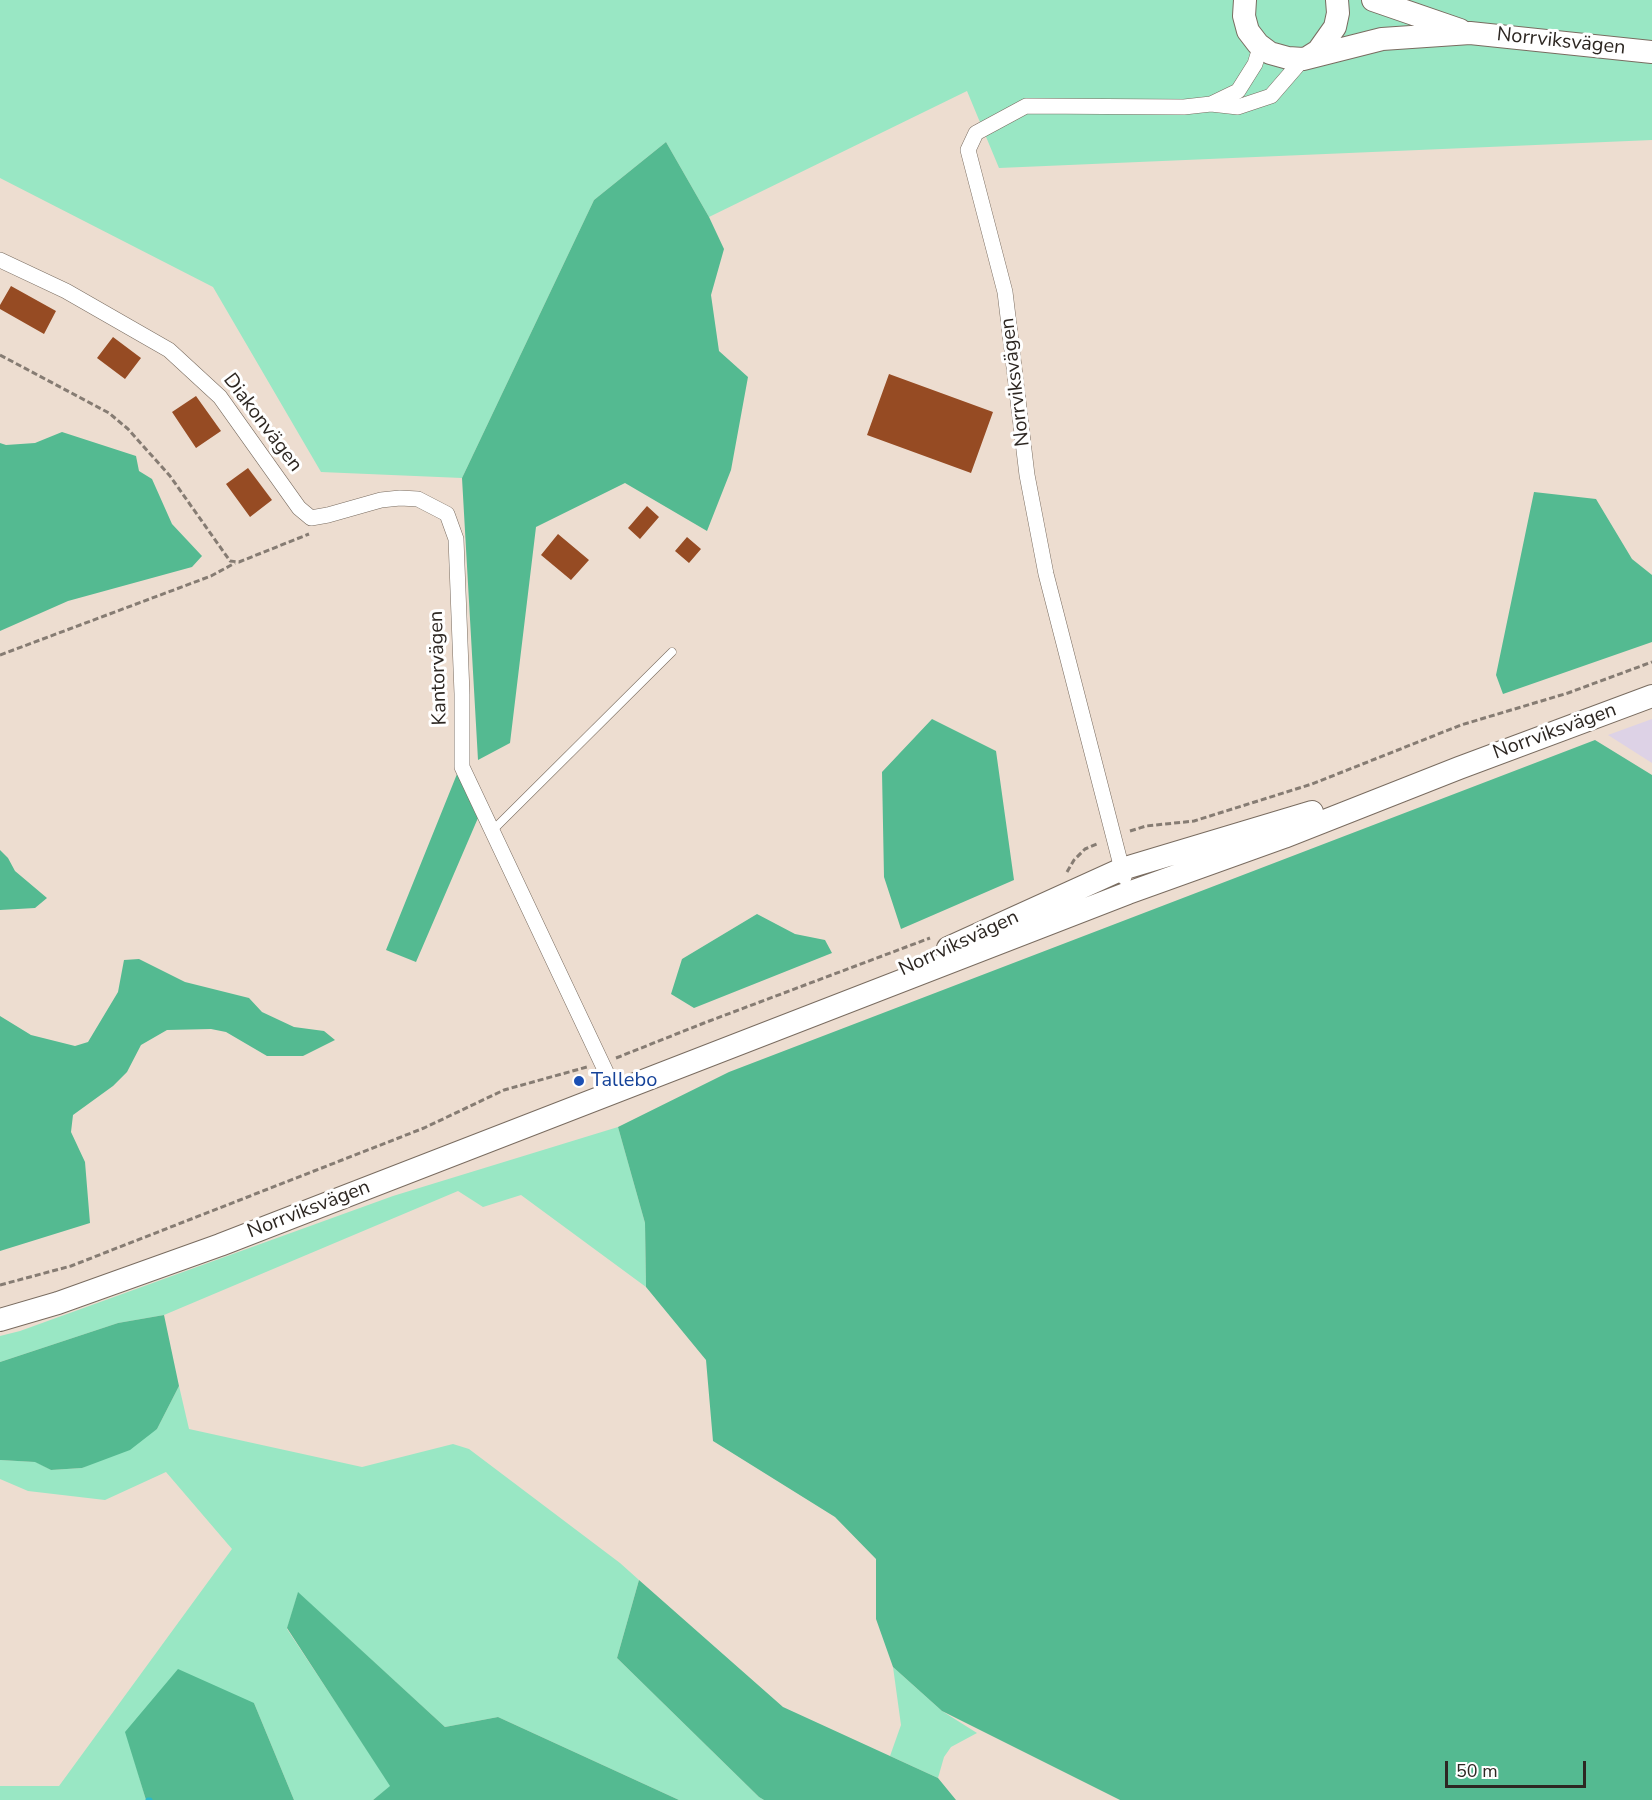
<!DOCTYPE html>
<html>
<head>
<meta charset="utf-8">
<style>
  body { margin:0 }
  #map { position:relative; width:1652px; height:1800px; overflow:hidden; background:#edddd0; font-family:"Nunito Sans",sans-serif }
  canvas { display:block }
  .scale { position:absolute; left:1445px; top:1761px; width:141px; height:27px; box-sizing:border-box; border:3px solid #2d2722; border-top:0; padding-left:8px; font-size:18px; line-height:21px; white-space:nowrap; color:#2d2722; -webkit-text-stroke:4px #fff; paint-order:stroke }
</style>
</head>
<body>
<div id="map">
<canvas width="1652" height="1800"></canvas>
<div class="scale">50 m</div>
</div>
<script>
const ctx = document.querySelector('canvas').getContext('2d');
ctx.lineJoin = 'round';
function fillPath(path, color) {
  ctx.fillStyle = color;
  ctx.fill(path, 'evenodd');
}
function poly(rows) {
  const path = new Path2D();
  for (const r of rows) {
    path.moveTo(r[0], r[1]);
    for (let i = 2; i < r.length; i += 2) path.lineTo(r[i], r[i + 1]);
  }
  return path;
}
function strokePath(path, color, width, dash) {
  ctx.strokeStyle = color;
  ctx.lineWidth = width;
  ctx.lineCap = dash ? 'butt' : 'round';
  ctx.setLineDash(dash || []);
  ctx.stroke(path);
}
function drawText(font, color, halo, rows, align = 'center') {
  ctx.font = font + ' "Nunito Sans",sans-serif';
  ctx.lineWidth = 6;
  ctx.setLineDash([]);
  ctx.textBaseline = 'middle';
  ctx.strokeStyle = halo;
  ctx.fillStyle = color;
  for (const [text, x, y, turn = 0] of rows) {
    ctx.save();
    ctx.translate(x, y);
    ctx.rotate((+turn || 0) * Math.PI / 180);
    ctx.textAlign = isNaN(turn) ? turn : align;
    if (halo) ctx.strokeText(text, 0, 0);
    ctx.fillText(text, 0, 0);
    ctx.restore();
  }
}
fillPath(poly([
  [1652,719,1652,763,1608,735]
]), '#ddd2e6');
fillPath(poly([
  [0,0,1652,0,1652,140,999,168,967,91,709,217,666,142,594,200,462,478,321,472,213,287,0,178],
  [618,1127,645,1223,646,1287,521,1195,483,1207,458,1191,164,1315,118,1323,0,1362,0,1336,20,1331,393,1196],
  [179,1386,189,1429,362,1467,453,1444,469,1449,620,1563,639,1580,617,1658,759,1797,764,1800,679,1800,498,1717,445,1727,298,1593,287,1629,391,1786,373,1800,294,1800,254,1703,126,1732,146,1800,0,1800,0,1786,59,1786,232,1549,166,1472,105,1500,28,1491,0,1479,0,1460,36,1462,51,1470,82,1468,157,1429],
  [893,1667,942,1711,977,1733,951,1747,944,1757,938,1778,890,1756,901,1725]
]), '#99e7c4');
fillPath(poly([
  [666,142,709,217,724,249,711,295,719,351,748,377,731,470,707,531,625,483,536,527,510,743,478,760,462,478,594,200],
  [62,432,136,456,139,471,152,479,172,524,202,556,192,567,68,601,0,631,0,443,6,445,35,443],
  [1534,492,1596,499,1632,559,1652,575,1652,642,1503,694,1496,675],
  [932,719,996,751,1014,880,901,929,884,877,882,772],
  [1595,740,1652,775,1652,1800,1120,1800,942,1711,893,1667,876,1619,876,1559,835,1517,713,1441,706,1360,646,1287,645,1223,618,1127,729,1072],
  [457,774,481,811,416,962,386,950],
  [0,850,8,858,15,871,47,898,35,908,0,910],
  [757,914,795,934,825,940,832,953,694,1008,671,994,682,959],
  [139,959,185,982,249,998,262,1012,294,1027,324,1031,335,1040,303,1056,267,1056,226,1032,211,1029,167,1030,141,1045,127,1072,113,1086,73,1115,71,1132,85,1162,90,1223,0,1251,0,1016,31,1035,75,1046,88,1042,118,992,124,960],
  [164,1315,179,1386,157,1429,130,1450,82,1468,51,1470,35,1462,0,1460,0,1362,118,1323],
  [639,1580,783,1707,938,1778,956,1800,764,1800,759,1797,617,1658],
  [298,1592,445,1727,498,1717,679,1800,373,1800,390,1786,287,1628],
  [178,1669,254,1703,294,1800,146,1800,125,1732]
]), '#54ba91');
strokePath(poly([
  [148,1800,150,1800]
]), '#2db8ca', 5);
fillPath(poly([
  [11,286,56,311,44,334,0,309,0,305],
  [113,337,141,358,125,379,97,358],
  [889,374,993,412,971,473,867,435],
  [196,396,221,431,196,448,172,412],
  [248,468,272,500,250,517,226,484],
  [647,506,659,517,640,539,628,528],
  [558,534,589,560,571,580,541,555],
  [687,537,701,549,689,563,675,551]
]), '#964b23');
const lane = poly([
  [493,830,672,652]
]);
const street = poly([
  [1211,104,1238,91,1255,64,1259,51,1258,44],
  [0,260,66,291,169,350,220,397,299,508,311,518,328,515,381,500,400,498,418,499,447,514,456,539,462,694,462,767,615,1091],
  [1124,877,1046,574,1027,475,1005,292,968,150,976,133,1026,106,1184,107,1211,104,1238,107,1271,96,1303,59]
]);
const secondary = poly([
  [1245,0,1244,16,1248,31,1258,44,1270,53,1288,58,1303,59,1382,39,1470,33,1652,52],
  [1373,0,1460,30],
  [1310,56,1318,51,1335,27,1338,13,1337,0],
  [948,948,1122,869,1312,812],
  [0,1320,58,1303,220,1245,1128,893,1284,837,1459,768,1652,696]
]);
strokePath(lane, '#796c60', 9);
strokePath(street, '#796c60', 16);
strokePath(secondary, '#796c60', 24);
strokePath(poly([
  [0,355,109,413,128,429,170,476,230,561,239,562,309,534],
  [0,655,211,576,235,563],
  [1130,831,1146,826,1194,821,1312,784,1461,725,1568,693,1652,662],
  [1067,872,1074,860,1085,849,1099,843],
  [616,1058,704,1023,930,938],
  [0,1285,71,1266,424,1128,504,1090,587,1067]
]), '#867c73', 3, [6, 3]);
strokePath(lane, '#fff', 8);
strokePath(street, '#fff', 15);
strokePath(secondary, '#fff', 22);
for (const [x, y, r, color] of [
  [579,1081,6,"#1a4fb4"]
]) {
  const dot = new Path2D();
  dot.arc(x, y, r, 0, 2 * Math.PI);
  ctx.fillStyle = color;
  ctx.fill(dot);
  strokePath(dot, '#fff', 2);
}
drawText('20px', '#2d2722', '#fff', [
  ["Norrviksvägen",1561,42,6],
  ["Norrviksvägen",1016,382,-97],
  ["Diakonvägen",262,423,53],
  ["Kantorvägen",439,668,-92],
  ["Norrviksvägen",1555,732,-20],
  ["Norrviksvägen",959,944,-25],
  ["Norrviksvägen",309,1210,-21]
]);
drawText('20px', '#164399', '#fff', [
  ["Tallebo",591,1081]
], 'left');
</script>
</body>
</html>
